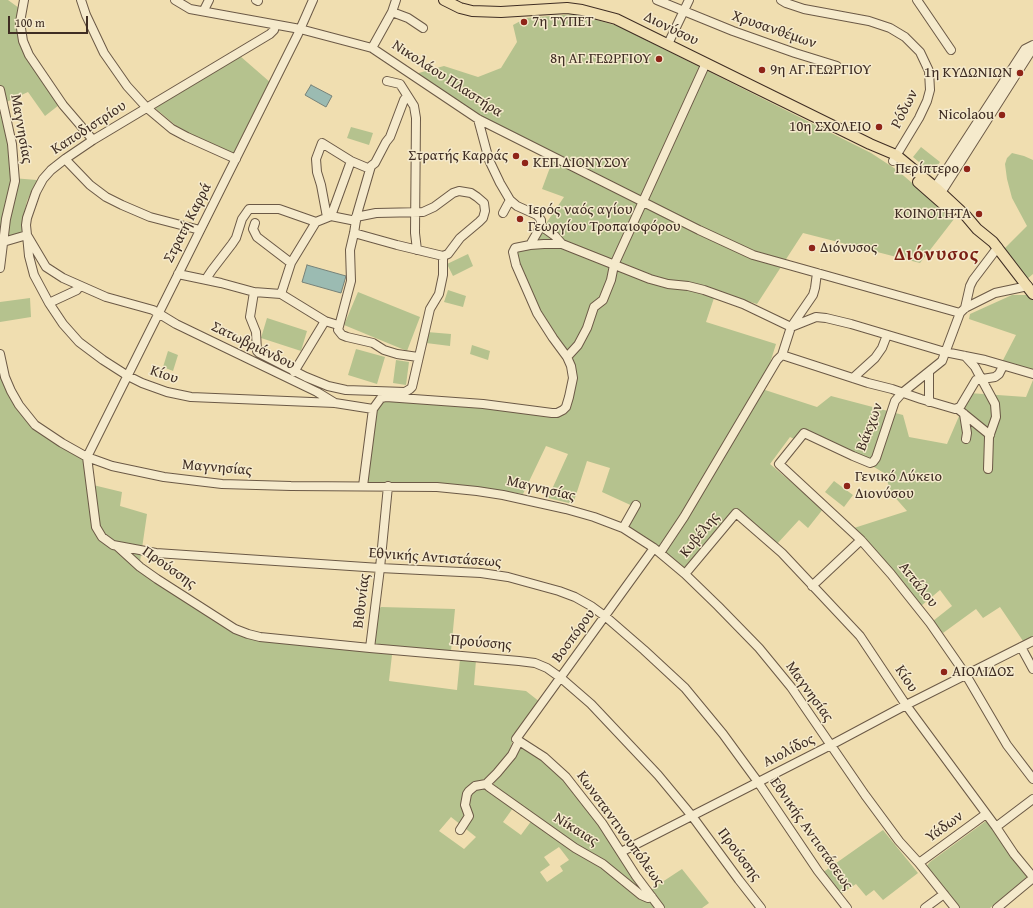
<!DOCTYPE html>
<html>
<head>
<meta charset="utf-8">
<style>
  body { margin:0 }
  #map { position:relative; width:1033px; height:908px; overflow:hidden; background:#f0deb0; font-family:"Gentium Book Plus",serif }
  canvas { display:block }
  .scale { position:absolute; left:8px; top:16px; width:80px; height:18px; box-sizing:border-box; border:2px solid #3f2d23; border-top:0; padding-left:5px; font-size:12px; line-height:14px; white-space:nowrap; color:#3f2d23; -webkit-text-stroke:3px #f5eacc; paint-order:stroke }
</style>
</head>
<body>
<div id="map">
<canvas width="1033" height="908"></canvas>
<div class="scale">100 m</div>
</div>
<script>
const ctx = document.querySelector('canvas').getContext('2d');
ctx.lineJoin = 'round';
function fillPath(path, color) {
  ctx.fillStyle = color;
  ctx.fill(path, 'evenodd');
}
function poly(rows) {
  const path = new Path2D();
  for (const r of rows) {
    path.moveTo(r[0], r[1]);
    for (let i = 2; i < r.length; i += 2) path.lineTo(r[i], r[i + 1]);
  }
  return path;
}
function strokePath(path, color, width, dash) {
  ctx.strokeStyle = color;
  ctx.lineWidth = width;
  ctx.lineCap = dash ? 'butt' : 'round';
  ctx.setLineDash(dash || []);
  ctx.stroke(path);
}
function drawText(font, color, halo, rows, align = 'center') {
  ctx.font = font + ' "Gentium Book Plus",serif';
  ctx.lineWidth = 3;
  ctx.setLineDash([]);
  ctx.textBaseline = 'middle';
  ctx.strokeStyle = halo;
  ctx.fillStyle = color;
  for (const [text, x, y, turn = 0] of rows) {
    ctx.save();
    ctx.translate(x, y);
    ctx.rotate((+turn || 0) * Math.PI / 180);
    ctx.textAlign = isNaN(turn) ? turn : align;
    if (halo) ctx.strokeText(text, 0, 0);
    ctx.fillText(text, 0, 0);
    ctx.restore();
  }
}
fillPath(poly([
  [0,0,8,0,19,8,20,36,59,105,45,116,28,92,0,105,9,130,12,178,37,180,27,201,23,219,23,233,0,240],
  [576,14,618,26,871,153,897,170,954,219,920,263,803,233,757,304,716,292,706,322,776,344,762,389,817,407,831,396,903,415,909,437,947,444,969,393,1026,397,1033,380,1033,636,1023,641,1000,607,983,618,976,609,943,633,933,621,952,606,940,590,921,606,896,573,854,528,907,511,892,494,886,478,889,476,864,461,804,434,799,441,790,437,770,464,823,509,808,528,799,520,776,545,735,508,685,571,627,527,637,508,602,492,610,468,587,461,573,504,548,498,568,454,546,446,523,494,478,487,366,483,374,414,382,399,554,415,564,415,571,407,575,372,545,324,515,256,515,249,530,247,564,197,542,189,555,154,481,117,415,74,444,66,478,77,501,68,517,42,513,25,526,18],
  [240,56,271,83,236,154,202,141,181,130,155,108],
  [351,127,373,133,369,145,347,138],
  [921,147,940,162,932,173,913,157],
  [1012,153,1024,156,1033,160,1033,274,1027,279,1004,249,1027,226,1012,198,1007,179,1005,164,1007,158],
  [468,254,473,266,453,276,447,264],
  [448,290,466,296,463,307,444,302],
  [358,292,420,317,407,351,344,325],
  [1012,295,1030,295,1033,299,1033,372,1002,362,1016,335,969,319,970,314],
  [30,298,31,317,0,322,0,302],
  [267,318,307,331,301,351,261,338],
  [427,332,451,334,450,346,426,343],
  [472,345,490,351,488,360,470,354],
  [356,349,385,357,377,384,348,375],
  [168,351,178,355,173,371,163,367],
  [396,360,409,362,406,385,393,383],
  [0,361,2,373,37,431,62,448,87,461,93,485,122,492,120,506,147,514,140,562,137,568,239,635,247,638,371,652,378,610,381,607,455,609,451,651,393,646,389,681,457,690,460,659,476,660,474,685,526,691,540,702,513,740,509,751,502,763,492,774,483,780,487,787,513,808,503,822,521,835,535,816,494,785,494,781,519,748,524,746,555,769,650,890,682,869,709,903,702,908,663,908,655,906,653,908,0,908],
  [451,817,476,837,464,849,439,831],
  [559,847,569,860,560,866,563,871,547,882,540,872,550,865,544,857],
  [834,481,853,495,844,507,825,492],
  [986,821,1027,877,990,908,958,908,926,867,930,862],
  [883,830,918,873,883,900,874,890,866,896,856,884,839,895,822,873]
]), '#b5c28e');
const water = poly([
  [311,85,332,96,326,107,305,95,311,85],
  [307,265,346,276,341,293,302,282,307,265]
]);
fillPath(water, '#9bbbb2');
strokePath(water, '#768279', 1);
const minor = poly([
  [24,0,20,22,23,41,29,55,63,105,93,140],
  [81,0,86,15,104,53,127,86,147,108,172,129,187,137,236,159],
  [175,0,190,9,300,29,372,48,478,119,699,230,753,255,960,313],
  [256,0,258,1],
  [657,0,733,31,795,53,837,66],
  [781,0,786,3,804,9,869,21,890,28,905,37,920,52,929,71,930,90,927,101,919,118,893,161],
  [917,0,951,50],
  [204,10,209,0],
  [392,12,408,18,423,28],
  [275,25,274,30,270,34,93,140,65,159,51,170,43,179,36,192,27,218,26,225,27,235,46,267,63,278,106,297,153,310,176,324,317,392,335,403],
  [668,44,689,0],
  [372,48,392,12,396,0],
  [387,81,400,84,414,106,416,118,415,233,417,250],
  [0,90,12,144,15,181,6,219,0,268],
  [407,96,404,100,390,137,386,142,375,163,371,166,357,214,354,233,350,250,351,281,338,330,342,335,347,337,373,343,384,350,397,354,418,357],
  [65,159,90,185,106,197,122,205,150,217,200,230],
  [932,192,1025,49,1033,45],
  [937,197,944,188,1033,48],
  [503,213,510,200],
  [331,216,351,161],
  [327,217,321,185,317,172,316,159,322,143,351,161,370,169],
  [255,223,253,229,257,237,291,263],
  [541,226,555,236,562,244,650,279,668,284,688,286,704,290,743,304,791,327,816,317,826,318,851,324,945,352,985,360,1033,374],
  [354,233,397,245,443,256,448,254,460,238,479,222,483,218,485,211,484,203,477,197,471,193,459,191,453,193,434,207,423,212,376,213,356,217],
  [3,242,27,235,29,256,34,275,49,303,63,324,79,342,103,360,128,376,142,383,167,392,191,397,335,403,373,409],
  [530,245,544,244,562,244],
  [178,274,221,283,254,292,281,294,325,321,338,325],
  [206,279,212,270,232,244,236,238,242,219,249,209,279,209,316,222],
  [1028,286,995,293,965,308,960,313,942,361,902,393,895,401,876,458,873,462,870,463,853,456,804,433,779,464,861,540,891,574,930,623,966,675,1007,745,1033,779],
  [254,292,250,317,256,332,257,351,259,353,306,377,328,386,346,390,405,392,410,389,412,387,430,309,439,294,443,275,443,256],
  [281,294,291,263,316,222,331,216,356,221],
  [49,303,77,290,79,286],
  [965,308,970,286,973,280,998,247],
  [0,354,5,377,11,391,19,405,35,425,62,443,87,457,112,466,164,477,222,484,291,486,437,487,477,491,503,495,566,509,594,517,623,528,654,548,685,574,718,606,759,648,791,687,865,795,899,841,919,863,955,908],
  [782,355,868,383,892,389,921,399,955,409,960,407,976,380,995,377,999,374,1003,366],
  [965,356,975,367,995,404,996,417,989,437,988,469],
  [567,357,578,345,587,328,594,307,603,300,611,280,614,265,706,63],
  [294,372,325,321],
  [853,378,875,358,882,348,887,335],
  [929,402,929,372],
  [958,409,990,435],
  [964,414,967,433,966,439],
  [87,457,96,527,102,537,113,545,156,553,380,568,481,573,508,577,559,591,575,597,591,606,606,617,644,650,685,688,723,734,758,782,818,871,847,908],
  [87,457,298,34,313,0],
  [363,486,373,409,381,398,386,397,483,404,552,413,557,413,563,410,566,407,569,397,573,378,571,366,567,357,553,338,537,313,516,265,513,252,515,248,530,245,541,226,541,220,537,215,517,206,510,200,500,183,489,160,478,119],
  [623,528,636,505],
  [117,546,140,567,157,579,235,629,248,634,260,637,370,648,519,661,535,663,547,668,561,678,591,704,658,775,692,816,739,880,761,908],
  [654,548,516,739,544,757,566,777,602,823,636,876,660,908],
  [660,553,684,517,777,360,782,355,791,327,813,295,815,288,817,273],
  [685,574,736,513,782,553,860,636,906,705,996,827,1014,854,1033,877],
  [812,586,861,540],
  [1021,647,1033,669],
  [370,648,380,568,388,486],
  [486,784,489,787,551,831,575,848,603,864,641,895,648,898,652,897],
  [996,827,1033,799],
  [460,830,469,816,465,805,467,794,469,791,475,786,486,784,497,773,512,755,519,741],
  [621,852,831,745,906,705,1033,641],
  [919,863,986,814],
  [925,908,944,894],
  [997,908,1033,878]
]);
const major = poly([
  [444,0,460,8,472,11,501,12,567,8,582,10,616,19,870,144,896,155,936,188,966,216,977,229,993,242,1033,294],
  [918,182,951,211]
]);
strokePath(minor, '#6b5946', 10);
strokePath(major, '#3f2d23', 12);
strokePath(minor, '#f5eacc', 8);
strokePath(major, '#f0deb0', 10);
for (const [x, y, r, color] of [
  [524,22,4,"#8f2418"],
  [659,59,4,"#8f2418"],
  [762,70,4,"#8f2418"],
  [1020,73,4,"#8f2418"],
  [1002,115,4,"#8f2418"],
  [879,127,4,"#8f2418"],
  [516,156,4,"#8f2418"],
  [525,163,4,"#8f2418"],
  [967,169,4,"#8f2418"],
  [979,214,4,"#8f2418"],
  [520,219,4,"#8f2418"],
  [812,248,4,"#8f2418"],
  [847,486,4,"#8f2418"],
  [944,672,4,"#8f2418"]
]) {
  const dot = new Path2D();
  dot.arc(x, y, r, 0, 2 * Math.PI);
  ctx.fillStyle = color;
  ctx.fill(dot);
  strokePath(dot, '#f5eacc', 1.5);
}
drawText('15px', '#3f2d23', '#f5eacc', [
  ["7η ΤΥΠΕΤ",532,22],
  ["8η ΑΓ.ΓΕΩΡΓΙΟΥ",651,59,"right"],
  ["9η ΑΓ.ΓΕΩΡΓΙΟΥ",770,70],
  ["1η ΚΥΔΩΝΙΩΝ",1012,73,"right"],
  ["Nicolaou",994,115,"right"],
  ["10η ΣΧΟΛΕΙΟ",871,127,"right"],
  ["Στρατής Καρράς",508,156,"right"],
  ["ΚΕΠ ΔΙΟΝΥΣΟΥ",533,163],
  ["Περίπτερο",959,169,"right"],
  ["Ιερός ναός αγίου",528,210],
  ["Γεωργίου Τροπαιοφόρου",528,227],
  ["ΚΟΙΝΟΤΗΤΑ",971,214,"right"],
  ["Διόνυσος",820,248],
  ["Γενικό Λύκειο",855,477],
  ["Διονύσου",855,494],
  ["ΑΙΟΛΙΔΟΣ",952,672]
], 'left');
drawText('15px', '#3f2d23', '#f5eacc', [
  ["Διονύσου",671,29,26],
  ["Χρυσανθέμων",774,30,19],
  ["Νικολάου Πλαστήρα",447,79,33],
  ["Ρόδων",905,109,-63],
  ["Καποδιστρίου",89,128,-33],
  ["Μαγνησίας",21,129,80],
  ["Στρατή Καρρά",188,223,-63],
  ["Σατωβριάνδου",253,346,26],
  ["Κίου",164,375,19],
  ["Βάκχων",870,427,-69],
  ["Μαγνησίας",217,468,5],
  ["Μαγνησίας",541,489,13],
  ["Κυβέλης",700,535,-51],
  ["Εθνικής Αντιστάσεως",435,558,4],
  ["Προύσσης",169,568,35],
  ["Αττάλου",918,585,51],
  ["Βιθυνίας",362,601,-83],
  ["Βοσπόρου",574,636,-54],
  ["Προύσσης",481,643,5],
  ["Κίου",906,679,56],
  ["Μαγνησίας",809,692,54],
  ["Αιολίδος",789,751,-27],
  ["Υάδων",945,827,-36],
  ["Κωνσταντινουπόλεως",620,829,54],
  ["Νίκαιας",576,830,32],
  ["Εθνικής Αντιστάσεως",811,834,55],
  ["Προύσσης",739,855,53]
]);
ctx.letterSpacing = '1px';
drawText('bold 19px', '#7a1f14', '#f5eacc', [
  ["Διόνυσος",937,255]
]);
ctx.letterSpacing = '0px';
</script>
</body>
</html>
